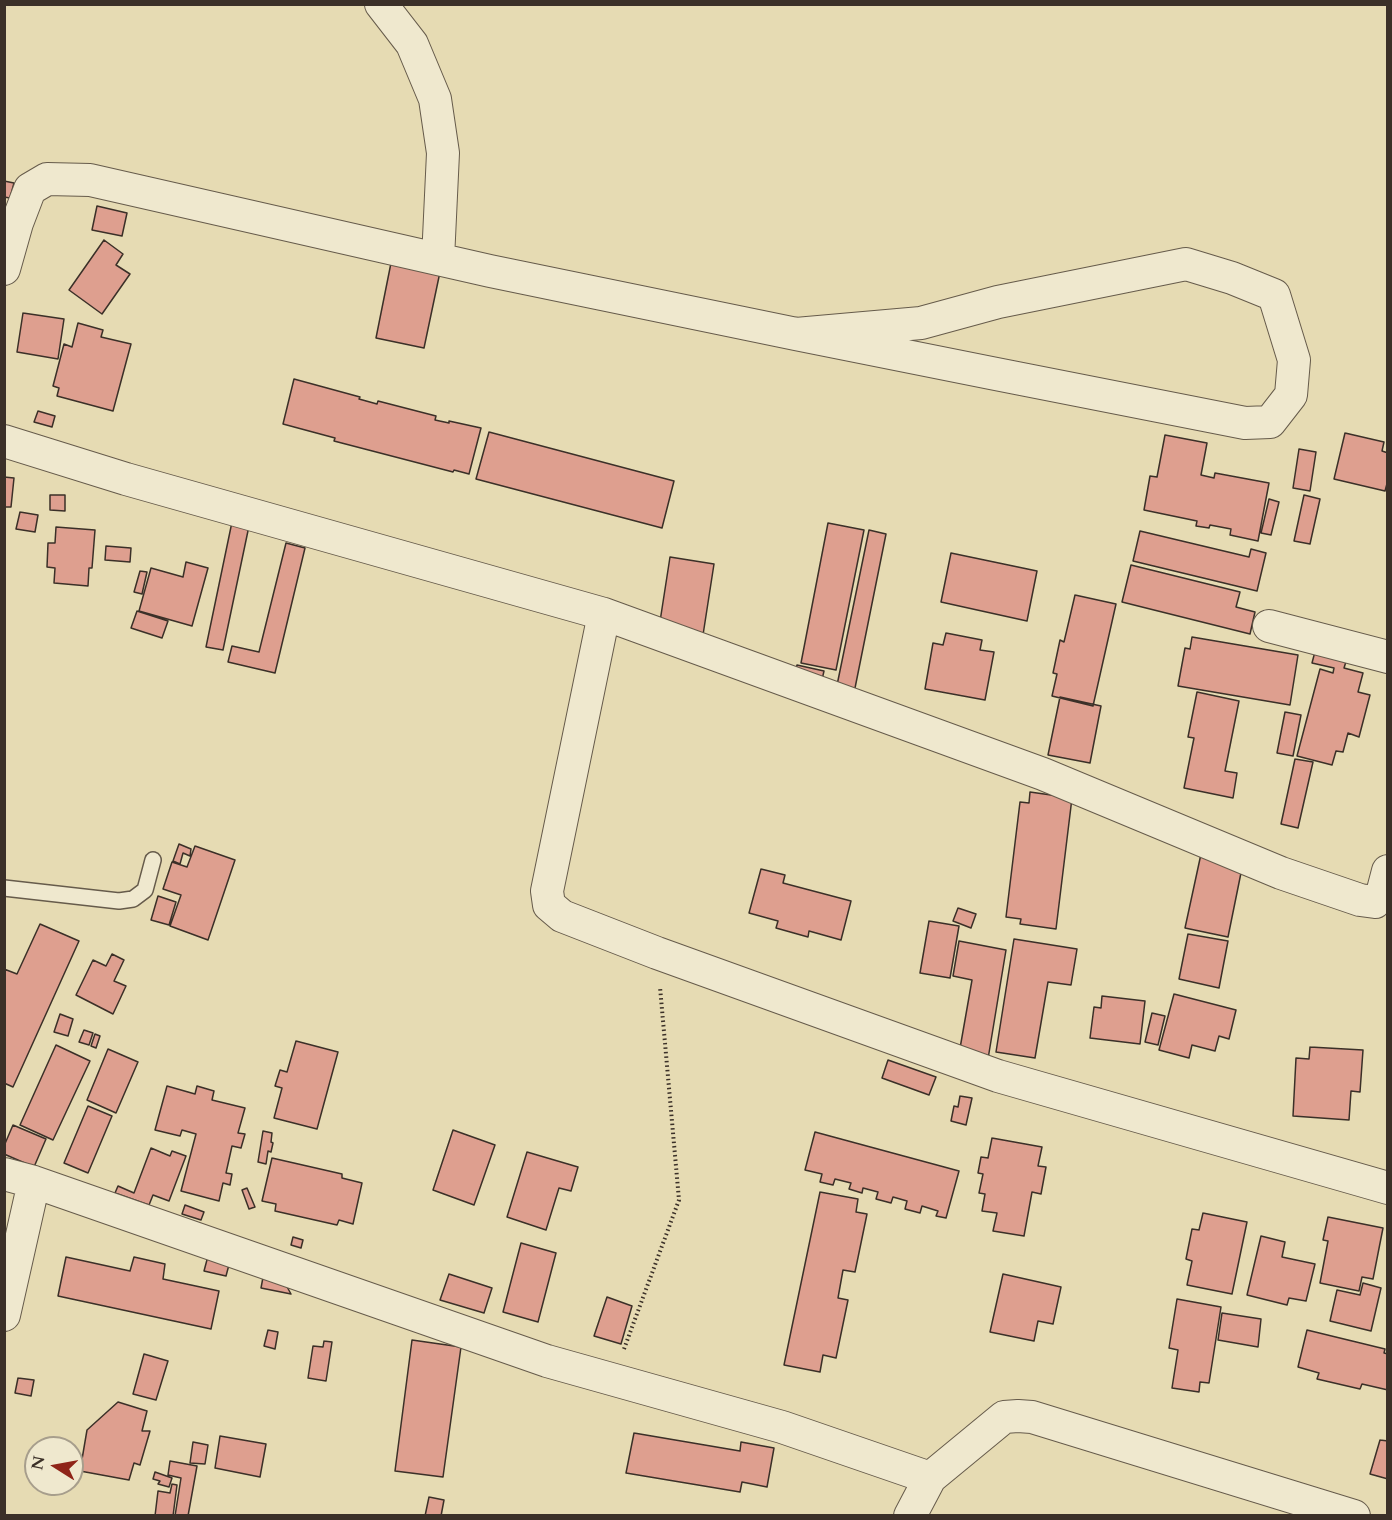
<!DOCTYPE html>
<html>
<head>
<meta charset="utf-8">
<style>
  body { margin:0 }
  #map { position:relative; width:1392px; height:1520px; overflow:hidden; background:#e6dbb3; font-family:Cardo,serif }
  canvas { display:block }
  .frame { position:absolute; inset:0; border:6px solid #3b3028; pointer-events:none }
  .north { position:absolute; left:24px; top:1436px; width:60px; height:60px; box-sizing:border-box; background:#efe8ce; border:2px solid #a79e8c; border-radius:50%; rotate:281deg; font-size:16px; font-weight:700; line-height:24px; text-align:center; color:#3b3028 }
  .north::after { content:''; display:block; margin:auto; width:21px; height:27px; background:#8f2418; clip-path:polygon(50% 0,100% 100%,50% 72%,0 100%) }
</style>
</head>
<body>
<div id="map">
<canvas width="1392" height="1520"></canvas>
<div class="frame"></div>
<div class="north">N</div>
</div>
<script>
const ctx = document.querySelector('canvas').getContext('2d');
ctx.lineJoin = 'round';
function fillPath(path, color) {
  ctx.fillStyle = color;
  ctx.fill(path, 'evenodd');
}
function poly(rows) {
  const path = new Path2D();
  for (const r of rows) {
    path.moveTo(r[0], r[1]);
    for (let i = 2; i < r.length; i += 2) path.lineTo(r[i], r[i + 1]);
  }
  return path;
}
function strokePath(path, color, width, dash) {
  ctx.strokeStyle = color;
  ctx.lineWidth = width;
  ctx.lineCap = dash ? 'butt' : 'round';
  ctx.setLineDash(dash || []);
  ctx.stroke(path);
}
const building = poly([
  [4,181,14,183,10,198,4,197,4,181],
  [97,206,127,213,122,236,92,230,97,206],
  [104,240,123,254,116,265,130,274,102,314,69,290,104,240],
  [391,263,440,272,424,348,376,338,391,263],
  [23,313,64,319,58,359,17,352,23,313],
  [78,323,103,330,101,337,131,344,113,411,57,396,59,388,53,386,64,344,72,347,78,323],
  [294,379,360,397,359,399,377,404,378,401,436,416,435,420,449,423,449,421,481,428,469,474,454,470,453,472,334,441,335,438,283,424,294,379],
  [38,411,55,416,52,427,34,422,38,411],
  [489,432,674,481,662,528,476,479,489,432],
  [1345,433,1384,442,1382,451,1388,453,1388,480,1385,491,1334,479,1345,433],
  [1165,435,1207,443,1201,475,1214,478,1215,473,1269,483,1258,541,1230,535,1231,529,1210,525,1209,528,1196,526,1197,521,1144,510,1150,476,1157,477,1165,435],
  [1299,449,1316,452,1310,491,1293,488,1299,449],
  [4,477,14,478,11,507,4,507,4,477],
  [50,495,65,495,65,511,50,510,50,495],
  [1304,495,1320,499,1310,544,1294,541,1304,495],
  [1269,499,1279,502,1271,535,1261,533,1269,499],
  [20,512,38,515,35,532,16,529,20,512],
  [232,522,249,526,223,650,206,647,232,522],
  [828,523,864,530,836,670,801,663,828,523],
  [56,527,95,530,92,568,89,568,88,586,54,583,55,568,47,567,48,543,55,543,56,527],
  [869,530,886,534,854,693,836,690,869,530],
  [1140,531,1249,557,1251,549,1266,553,1257,591,1133,561,1140,531],
  [286,543,305,548,275,673,228,662,232,646,259,652,286,543],
  [106,546,131,548,130,562,105,560,106,546],
  [951,553,1037,571,1027,621,941,602,951,553],
  [670,557,714,564,703,635,659,628,670,557],
  [186,562,208,568,192,626,139,611,151,568,183,577,186,562],
  [1131,565,1240,592,1236,607,1255,612,1250,634,1122,602,1131,565],
  [140,571,147,572,142,594,134,592,140,571],
  [1075,595,1116,604,1093,706,1052,696,1057,674,1053,673,1060,640,1064,642,1075,595],
  [137,611,168,621,162,638,131,628,137,611],
  [946,633,982,640,980,650,994,652,985,700,925,689,933,643,943,645,946,633],
  [1192,637,1298,655,1290,705,1178,686,1185,648,1190,649,1192,637],
  [1317,644,1349,652,1344,668,1363,673,1358,692,1370,695,1359,737,1348,733,1343,752,1336,751,1332,765,1297,756,1320,669,1333,673,1334,668,1312,663,1317,644],
  [797,665,824,671,821,684,794,679,797,665],
  [1197,692,1239,701,1225,771,1237,773,1233,798,1184,788,1194,738,1188,737,1197,692],
  [1060,697,1101,706,1090,763,1048,755,1060,697],
  [1285,712,1301,715,1293,756,1277,753,1285,712],
  [1295,759,1313,762,1298,828,1281,824,1295,759],
  [1030,792,1072,798,1056,929,1020,924,1021,919,1006,917,1020,802,1029,803,1030,792],
  [179,844,191,849,190,856,183,853,180,864,173,861,179,844],
  [195,846,235,860,208,940,170,926,181,895,163,889,172,862,187,867,195,846],
  [1201,854,1243,863,1228,937,1185,928,1201,854],
  [761,869,785,875,783,883,851,901,841,940,809,931,808,937,776,928,778,921,749,913,761,869],
  [158,896,176,902,169,925,151,920,158,896],
  [958,908,976,914,971,928,953,921,958,908],
  [929,921,959,926,950,978,920,973,929,921],
  [40,924,79,941,13,1087,4,1083,4,969,17,974,40,924],
  [1188,934,1228,941,1219,988,1179,979,1188,934],
  [1014,939,1077,949,1071,985,1048,982,1035,1058,996,1052,1014,939],
  [959,941,1006,950,988,1059,959,1054,972,980,953,976,959,941],
  [112,954,124,960,114,981,126,986,113,1014,76,995,93,960,106,966,112,954],
  [1174,994,1236,1010,1229,1039,1219,1036,1215,1051,1192,1045,1189,1058,1159,1050,1174,994],
  [1102,996,1145,1001,1140,1044,1090,1038,1094,1007,1101,1008,1102,996],
  [1152,1013,1165,1016,1158,1045,1145,1042,1152,1013],
  [60,1014,73,1019,68,1036,54,1032,60,1014],
  [84,1030,93,1033,89,1045,79,1042,84,1030],
  [95,1034,100,1036,96,1048,91,1046,95,1034],
  [296,1041,338,1052,317,1129,274,1118,282,1088,275,1086,280,1070,287,1072,296,1041],
  [56,1045,90,1061,53,1140,20,1125,56,1045],
  [1310,1047,1363,1050,1360,1092,1351,1091,1349,1120,1293,1116,1296,1058,1309,1059,1310,1047],
  [108,1049,138,1062,116,1113,87,1100,108,1049],
  [888,1060,936,1077,929,1095,882,1078,888,1060],
  [167,1086,195,1094,197,1086,214,1091,212,1100,245,1108,238,1133,245,1134,241,1148,232,1146,226,1173,232,1174,230,1185,223,1183,219,1201,181,1191,196,1134,182,1130,180,1136,155,1130,167,1086],
  [960,1096,972,1098,966,1125,951,1121,954,1106,958,1107,960,1096],
  [88,1106,112,1116,88,1173,64,1163,88,1106],
  [13,1125,46,1139,34,1167,4,1154,4,1146,13,1125],
  [453,1130,495,1145,474,1205,433,1190,453,1130],
  [263,1131,272,1133,271,1142,273,1143,271,1152,268,1151,266,1164,258,1162,263,1131],
  [815,1132,959,1171,946,1218,936,1216,938,1211,922,1206,920,1213,905,1209,907,1201,893,1197,891,1203,876,1199,878,1192,863,1188,862,1193,849,1189,851,1183,835,1179,833,1185,820,1182,822,1174,805,1170,815,1132],
  [992,1138,1042,1147,1038,1166,1046,1167,1041,1194,1032,1192,1024,1236,993,1231,997,1213,982,1211,985,1194,979,1193,983,1174,978,1173,981,1157,988,1158,992,1138],
  [151,1148,170,1156,172,1151,186,1156,169,1201,153,1195,149,1205,115,1193,118,1186,134,1193,151,1148],
  [527,1152,578,1167,571,1191,559,1188,546,1230,507,1217,527,1152],
  [272,1158,342,1174,342,1178,362,1183,353,1224,339,1220,337,1225,275,1211,276,1204,262,1201,272,1158],
  [247,1188,255,1207,249,1209,242,1190,247,1188],
  [820,1192,858,1199,856,1212,867,1214,855,1272,843,1270,838,1298,848,1300,836,1358,823,1355,820,1372,784,1365,820,1192],
  [185,1205,204,1212,201,1220,182,1214,185,1205],
  [1203,1213,1247,1222,1232,1294,1187,1285,1192,1261,1186,1259,1192,1229,1199,1230,1203,1213],
  [1328,1217,1383,1228,1373,1279,1362,1277,1359,1291,1320,1283,1328,1241,1323,1240,1328,1217],
  [1261,1236,1285,1242,1282,1257,1315,1264,1306,1301,1289,1298,1287,1305,1247,1295,1261,1236],
  [293,1237,303,1240,301,1248,291,1245,293,1237],
  [521,1243,556,1253,538,1322,503,1312,521,1243],
  [208,1256,230,1261,226,1276,204,1271,208,1256],
  [66,1257,130,1271,134,1257,165,1264,163,1279,219,1291,211,1329,58,1296,66,1257],
  [264,1272,281,1276,291,1294,261,1288,264,1272],
  [449,1274,492,1288,484,1313,440,1300,449,1274],
  [1003,1274,1061,1287,1053,1324,1038,1321,1034,1341,990,1332,1003,1274],
  [1363,1283,1381,1288,1371,1331,1330,1321,1337,1290,1360,1295,1363,1283],
  [607,1297,632,1306,621,1344,594,1336,607,1297],
  [1177,1299,1221,1307,1209,1383,1200,1382,1199,1392,1172,1388,1178,1350,1169,1348,1177,1299],
  [1222,1313,1261,1319,1258,1347,1218,1340,1222,1313],
  [268,1330,278,1332,275,1349,264,1346,268,1330],
  [1307,1330,1385,1349,1384,1353,1388,1354,1388,1390,1362,1384,1360,1389,1317,1379,1319,1373,1298,1367,1307,1330],
  [412,1340,461,1347,443,1477,395,1471,412,1340],
  [324,1341,332,1342,326,1381,308,1378,313,1346,323,1347,324,1341],
  [144,1354,168,1361,156,1400,133,1394,144,1354],
  [18,1378,34,1380,31,1396,15,1393,18,1378],
  [118,1402,147,1411,142,1431,150,1431,140,1465,134,1463,129,1480,80,1471,87,1430,118,1402],
  [634,1433,740,1451,741,1442,774,1448,767,1487,742,1482,740,1492,626,1473,634,1433],
  [220,1436,266,1444,260,1477,215,1468,220,1436],
  [1380,1440,1388,1441,1388,1479,1370,1474,1380,1440],
  [193,1442,208,1445,205,1464,190,1463,193,1442],
  [170,1461,197,1466,188,1516,175,1516,181,1478,168,1475,170,1461],
  [155,1472,172,1478,169,1487,158,1484,160,1481,153,1479,155,1472],
  [172,1484,177,1485,173,1516,155,1516,158,1491,170,1493,172,1484],
  [429,1497,444,1500,441,1516,425,1516,429,1497]
]);
fillPath(building, '#de9f8f');
strokePath(building, '#3b3028', 1.5);
const lane = poly([
  [4,888,119,901,133,899,145,890,153,860]
]);
const street = poly([
  [381,4,412,44,435,99,443,153,438,259],
  [4,269,17,223,30,189,47,179,90,180,490,271,796,334,991,373,1245,423,1270,422,1291,395,1294,360,1274,295,1232,278,1186,264,998,302,921,323,796,334],
  [4,441,126,479,604,614,1043,774,1281,873,1360,900,1375,902,1382,894,1388,871],
  [604,614,547,891,549,905,562,916,657,953,998,1076,1388,1188],
  [1269,626,1388,657],
  [4,1174,34,1182,547,1361,782,1427,930,1478],
  [4,1315,34,1182],
  [910,1516,930,1478,1004,1417,1018,1416,1032,1417,1354,1516]
]);
strokePath(lane, '#665b4b', 18);
strokePath(street, '#665b4b', 34);
strokePath(poly([
  [624,1349,679,1200,660,987]
]), '#3b3028', 4, [1.5, 3]);
strokePath(lane, '#efe8ce', 15);
strokePath(street, '#efe8ce', 32);
</script>
</body>
</html>
